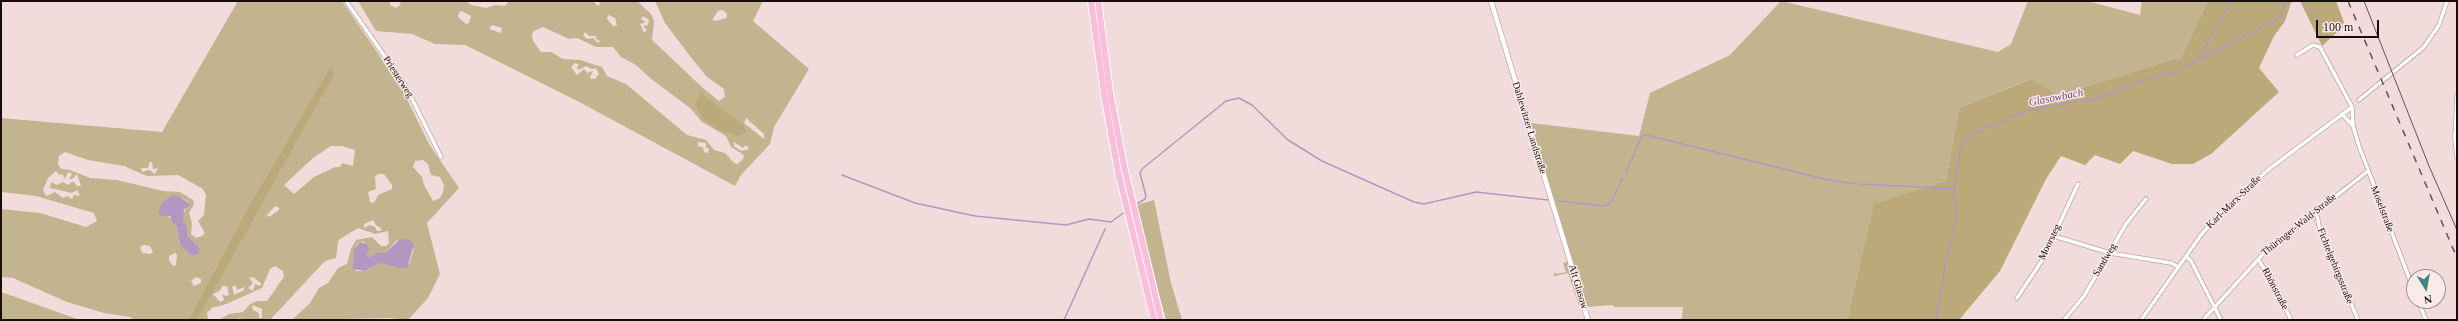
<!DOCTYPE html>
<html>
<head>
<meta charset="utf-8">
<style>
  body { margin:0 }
  #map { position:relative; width:2458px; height:321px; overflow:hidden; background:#f2dcdb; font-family:"Times New Roman",serif }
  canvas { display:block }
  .frame { position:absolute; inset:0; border:2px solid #150e0d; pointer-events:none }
  .north { position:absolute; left:2406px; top:269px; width:40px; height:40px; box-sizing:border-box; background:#fceae9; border:1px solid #a09291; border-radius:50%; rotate:169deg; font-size:11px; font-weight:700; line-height:16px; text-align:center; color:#150e0d }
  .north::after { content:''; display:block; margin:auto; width:14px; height:18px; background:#3e8682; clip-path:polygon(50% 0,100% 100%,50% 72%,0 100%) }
  .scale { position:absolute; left:2316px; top:20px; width:63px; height:18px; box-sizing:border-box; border:2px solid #150e0d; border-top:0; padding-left:5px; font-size:12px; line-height:14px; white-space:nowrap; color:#150e0d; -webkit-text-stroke:3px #fceae9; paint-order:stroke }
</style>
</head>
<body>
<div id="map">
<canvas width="2458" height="321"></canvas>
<div class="frame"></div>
<div class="north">N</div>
<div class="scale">100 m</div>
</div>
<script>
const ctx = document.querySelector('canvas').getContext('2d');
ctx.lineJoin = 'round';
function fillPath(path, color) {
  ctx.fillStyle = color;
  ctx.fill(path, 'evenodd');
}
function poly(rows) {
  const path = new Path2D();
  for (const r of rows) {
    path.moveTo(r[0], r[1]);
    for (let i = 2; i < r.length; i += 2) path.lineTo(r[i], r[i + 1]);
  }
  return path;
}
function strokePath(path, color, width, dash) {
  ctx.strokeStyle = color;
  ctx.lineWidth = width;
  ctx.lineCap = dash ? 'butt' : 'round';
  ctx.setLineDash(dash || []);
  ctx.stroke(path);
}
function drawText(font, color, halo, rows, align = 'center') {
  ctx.font = font + ' "Times New Roman",serif';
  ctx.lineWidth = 3;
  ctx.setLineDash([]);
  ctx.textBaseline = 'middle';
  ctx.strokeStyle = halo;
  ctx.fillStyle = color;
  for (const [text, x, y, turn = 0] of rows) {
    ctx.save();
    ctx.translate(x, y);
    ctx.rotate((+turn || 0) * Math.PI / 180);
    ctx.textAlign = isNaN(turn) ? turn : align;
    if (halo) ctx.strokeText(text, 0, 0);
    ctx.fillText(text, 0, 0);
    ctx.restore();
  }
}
fillPath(poly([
  [238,1,342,1,401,87,429,144,459,188,427,223,440,274,428,298,408,320,389,318,292,320,310,303,319,288,328,283,338,268,347,264,351,249,356,240,372,237,381,246,386,246,389,243,388,231,375,234,358,228,340,239,338,242,336,258,325,261,270,320,242,320,239,318,236,320,219,320,229,314,243,312,250,304,257,301,267,301,284,277,283,271,275,266,270,269,262,288,226,304,212,308,207,313,208,320,197,320,330,67,247,209,188,320,134,320,130,317,104,313,67,302,13,278,1,277,1,209,40,213,86,227,97,221,94,213,36,196,1,192,1,118,162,132],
  [331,146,342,146,355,150,353,166,342,163,340,167,335,167,314,177,294,194,284,185,313,158],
  [65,152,88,160,124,166,147,176,178,175,203,189,206,195,204,215,198,221,205,233,202,236,196,238,191,234,192,223,189,213,194,204,193,200,180,192,163,191,117,180,90,178,70,170,62,169,58,165,59,156],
  [423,160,428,164,431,175,440,177,444,185,443,192,440,198,433,201,424,185,422,177,413,167,415,161],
  [150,162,152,162,153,169,158,168,155,174,149,170,142,172,141,168,148,168],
  [56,171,59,175,62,174,65,179,68,172,72,174,69,179,72,179,77,174,81,186,77,186,73,181,68,185,63,182,57,185,51,182,50,188,72,193,77,190,80,196,74,195,72,199,67,196,63,198,55,192,46,196,43,190,48,178],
  [379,174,384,174,392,185,392,189,378,195,374,203,370,202,368,192,376,189,375,176],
  [180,197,189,202,183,215,183,220,187,226,187,235,200,248,200,250,190,255,180,245,177,225,167,215],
  [275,206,279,208,279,210,269,217,267,215],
  [373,220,376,225,381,228,381,231,377,231,375,227,370,225,364,228,364,224],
  [397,240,414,249,409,264,398,268,379,263,365,271,356,271,353,265,357,244,362,241,367,244,367,254,369,257,377,253,385,253],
  [144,245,150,246,153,252,150,254,142,253,140,247],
  [175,253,177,255,176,265,173,266,169,260,169,256],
  [196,277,201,279,201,283,194,286,191,281],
  [253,277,262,284,259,286,255,284,253,291,248,288,253,283,249,278],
  [222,286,227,286,229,295,226,296,222,294,224,300,220,302,213,294,220,291],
  [232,286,236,286,237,290,244,287,244,290,234,295],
  [252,305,262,309,262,318,259,318,259,313,253,310],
  [358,1,389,1,391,6,396,8,400,5,401,1,466,1,471,5,486,8,495,5,505,6,509,1,593,1,598,6,600,4,599,1,637,1,651,14,654,21,652,40,703,88,719,101,725,97,724,89,707,77,693,60,665,23,655,1,763,1,753,21,809,69,774,127,770,144,741,175,735,186,583,104,465,45,435,44,412,34,376,31],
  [723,10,727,14,726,18,716,21,712,20,718,11],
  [462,11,471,16,469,23,466,24,458,17,459,12],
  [608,15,615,18,617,26,613,26,607,19],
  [643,16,649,20,648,25,643,26,647,30,644,33,640,24,646,22,641,19],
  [492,25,502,28,501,33,489,29],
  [543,27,569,39,577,38,596,47,613,47,621,57,636,65,650,78,690,108,702,122,726,136,731,147,744,155,743,159,738,164,734,163,725,153,714,150,706,140,687,135,626,84,607,76,602,67,580,60,563,59,551,52,541,52,533,41,532,34,534,31],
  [585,32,589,36,596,36,596,39,600,41,598,43,593,38,588,39,583,36],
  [575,63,579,65,577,67,578,70,586,66,592,69,596,68,599,74,595,79,591,79,590,77,593,71,587,73,584,69,577,75,571,67],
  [746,118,764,134,764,139,744,123],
  [698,142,706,143,706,148,709,148,708,153,704,152,703,147,698,146],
  [734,142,743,148,746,145,749,149,741,151,734,146],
  [1781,1,1998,52,2011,44,2028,1,2087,1,2140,15,2142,1,2208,1,2181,57,2058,95,2030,79,1959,108,1946,181,1874,205,1847,320,1693,320,1682,319,1683,307,1614,307,1613,305,1586,307,1578,280,1581,279,1580,274,1576,274,1531,123,1639,136,1650,93,1730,55],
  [1154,200,1171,283,1182,320,1166,320,1146,245,1137,205],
  [1568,262,1581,304,1579,306,1568,273,1555,276,1553,275,1556,272,1556,274,1566,272,1563,263],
  [1,293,4,293,80,320,1,320]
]), '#c2b48f');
fillPath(poly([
  [2208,1,2296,1,2291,3,2285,21,2274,36,2259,68,2279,92,2211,154,2193,164,2172,164,2133,151,2120,164,2095,155,2085,165,2061,156,2046,179,2000,271,1959,320,1847,320,1874,204,1946,181,1959,108,2031,79,2058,95,2181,57],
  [2300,1,2336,1,2345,25,2322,46],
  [330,67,332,68,334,74,197,320,188,320,247,209],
  [702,94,742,124,746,130,745,133,737,136,717,129,702,118,695,103,699,95]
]), '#bca97a');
fillPath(poly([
  [172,195,180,197,190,204,184,210,183,220,187,226,187,235,200,248,199,253,195,255,190,255,180,245,177,226,172,222,170,216,162,216,158,212,162,203],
  [400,239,410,240,414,245,407,268,398,268,379,263,365,271,353,269,354,250,360,242,367,244,369,249,367,254,369,257,377,253,385,253]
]), '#b297c1');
strokePath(poly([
  [2199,58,2231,1],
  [1626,172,1642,136,1646,135,1824,179,1855,184],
  [842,175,915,203,975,216,1066,225,1089,219,1111,222,1126,211],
  [1860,184,1954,189],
  [1559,201,1603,206,1610,204,1623,178],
  [1135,205,1145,199,1146,196,1140,173,1142,169,1226,101,1239,98,1252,105,1288,140,1322,161,1414,202,1424,204,1476,192,1548,200],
  [1064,320,1105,229],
  [1936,320,1947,255,1956,221,1954,189,1961,146,1974,133,2030,110,2099,98,2144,80,2174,73,2281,17,2285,1]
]), '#b297c1', 1.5);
const minor = poly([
  [346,1,405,85,441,157],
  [2297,55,2313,45,2320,47,2352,107,2353,126,2359,146,2414,291],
  [2457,96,2455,139,2457,157],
  [2359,100,2424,47,2439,25,2447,1],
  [2342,114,2353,126],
  [2316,210,2319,226,2358,320],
  [2054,236,2110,253,2171,263,2179,267],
  [2186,256,2191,261,2221,320],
  [2258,260,2269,275,2291,320],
  [2017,298,2043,259,2078,184],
  [2418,301,2426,320],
  [2064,320,2084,296,2126,224,2146,199],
  [2141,320,2201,235,2223,210,2269,169,2352,107],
  [2203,320,2264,253,2368,171]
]);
const tertiary = poly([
  [1491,1,1588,320]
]);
const trunk = poly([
  [1091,1,1104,94,1118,172,1154,320],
  [1098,1,1110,92,1124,166,1161,320]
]);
strokePath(minor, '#baa5a4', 5);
strokePath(tertiary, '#baa5a4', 6);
strokePath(trunk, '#fff', 8);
strokePath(minor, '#fff', 3.5);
strokePath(tertiary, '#fff', 4.5);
strokePath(trunk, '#fabedc', 6);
strokePath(poly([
  [2364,1,2429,166,2457,230]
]), '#5f5352', 1);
strokePath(poly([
  [2348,1,2457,258]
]), '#5f5352', 1.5, [7, 7]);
drawText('10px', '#150e0d', '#fceae9', [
  ["Priesterweg",398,77,57],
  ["Dahlewitzer Landstraße",1529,128,73],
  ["Karl-Marx-Straße",2234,202,-44],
  ["Moselstraße",2382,209,69],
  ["Thüringer-Wald-Straße",2299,225,-39],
  ["Moorsteg",2050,242,-64],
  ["Sandweg",2105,260,-59],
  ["Fichtelgebirgsstraße",2335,266,68],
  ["Alt Glasow",1578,287,73],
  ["Rhönstraße",2275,289,62]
]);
drawText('italic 11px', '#6a457d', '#fceae9', [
  ["Glasowbach",2056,98,-11]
]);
</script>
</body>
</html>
